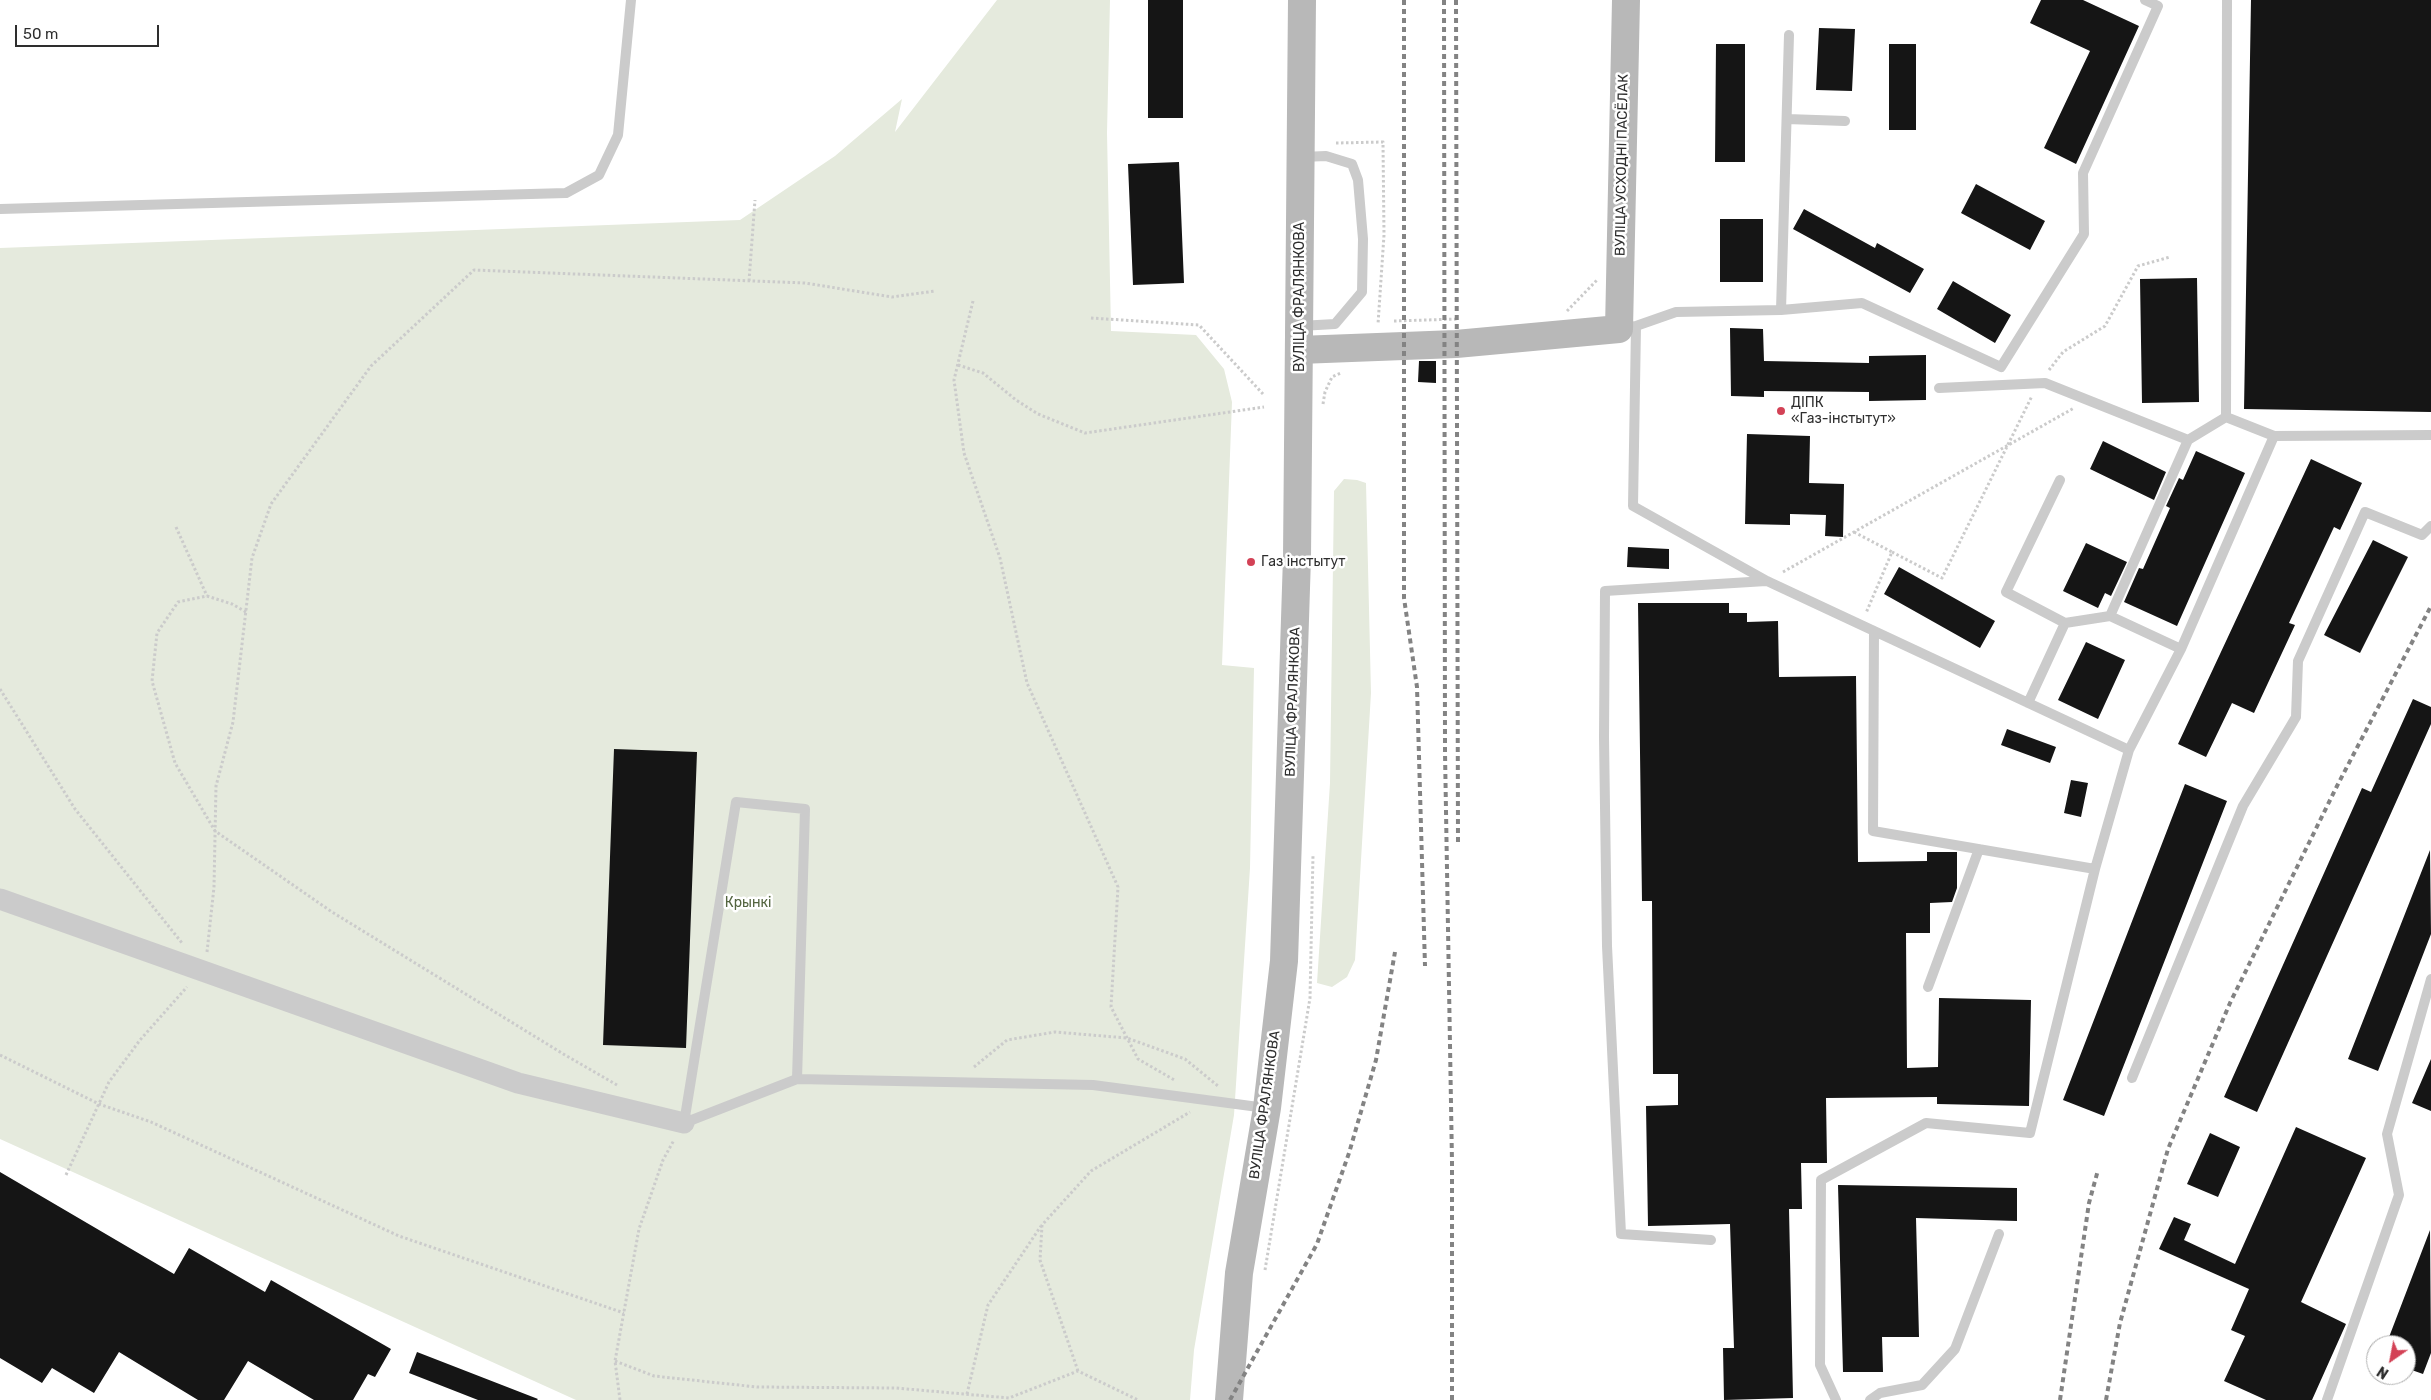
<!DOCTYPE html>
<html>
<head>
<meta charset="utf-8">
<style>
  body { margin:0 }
  #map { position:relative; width:2431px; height:1400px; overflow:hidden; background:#fff; font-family:Rubik,sans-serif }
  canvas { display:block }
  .north { position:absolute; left:2366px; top:1335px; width:50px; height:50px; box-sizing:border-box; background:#fff; border:1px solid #ababab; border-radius:50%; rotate:213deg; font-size:14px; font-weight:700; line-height:20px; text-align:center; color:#2e2e2e }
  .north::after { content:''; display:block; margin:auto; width:18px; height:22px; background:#d34256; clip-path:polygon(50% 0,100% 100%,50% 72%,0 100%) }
  .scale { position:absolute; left:15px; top:25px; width:144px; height:22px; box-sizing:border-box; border:2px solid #2e2e2e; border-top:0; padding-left:6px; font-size:15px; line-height:18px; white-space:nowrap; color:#2e2e2e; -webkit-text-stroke:4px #fff; paint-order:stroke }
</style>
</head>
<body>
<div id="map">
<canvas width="2431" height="1400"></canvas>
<div class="north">N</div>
<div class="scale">50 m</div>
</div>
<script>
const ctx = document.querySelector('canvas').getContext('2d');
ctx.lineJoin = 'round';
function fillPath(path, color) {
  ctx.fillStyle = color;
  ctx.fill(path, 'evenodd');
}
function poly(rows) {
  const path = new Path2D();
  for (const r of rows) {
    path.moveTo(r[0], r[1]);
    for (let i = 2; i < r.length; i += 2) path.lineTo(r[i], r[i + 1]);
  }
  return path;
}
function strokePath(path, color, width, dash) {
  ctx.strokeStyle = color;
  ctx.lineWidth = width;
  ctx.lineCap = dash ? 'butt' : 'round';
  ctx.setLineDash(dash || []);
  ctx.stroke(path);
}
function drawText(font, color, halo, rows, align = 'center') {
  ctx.font = font + ' Rubik,sans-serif';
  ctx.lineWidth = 5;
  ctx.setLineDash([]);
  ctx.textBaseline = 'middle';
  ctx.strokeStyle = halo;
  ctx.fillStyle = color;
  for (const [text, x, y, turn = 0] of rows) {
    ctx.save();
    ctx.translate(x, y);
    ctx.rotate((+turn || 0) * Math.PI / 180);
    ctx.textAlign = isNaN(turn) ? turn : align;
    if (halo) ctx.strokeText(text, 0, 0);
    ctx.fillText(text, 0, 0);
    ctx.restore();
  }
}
fillPath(poly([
  [997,0,1110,0,1107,133,1111,331,1196,335,1224,369,1232,402,1222,665,1254,668,1250,868,1234,1115,1194,1350,1190,1400,576,1400,0,1139,0,248,740,220,835,156,902,99,895,132],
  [1344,479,1357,480,1366,483,1371,693,1355,960,1347,977,1332,987,1317,983,1330,783,1334,491]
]), '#e5eadd');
fillPath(poly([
  [1148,0,1183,0,1183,118,1148,118],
  [2041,0,2083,0,2139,26,2076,164,2044,148,2090,51,2030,23],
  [2251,0,2431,0,2431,412,2244,409],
  [1819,28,1855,29,1852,91,1816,90],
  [1716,44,1745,44,1745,162,1715,162],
  [1889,44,1916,44,1916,130,1889,130],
  [1179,162,1184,283,1133,285,1128,164],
  [1976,184,2045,221,2030,250,1961,213],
  [1804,209,1875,248,1877,243,1924,269,1910,293,1793,229],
  [1720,219,1763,219,1763,282,1720,282],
  [2197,278,2199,402,2142,403,2140,279],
  [1953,281,2011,315,1995,343,1937,309],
  [1730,328,1763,329,1764,361,1869,363,1869,356,1926,355,1926,400,1869,401,1869,392,1764,391,1764,397,1731,396],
  [1419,361,1436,361,1436,383,1418,382],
  [1747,434,1810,436,1809,483,1844,484,1843,537,1825,536,1826,515,1790,514,1790,525,1745,524],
  [2103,441,2166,472,2154,500,2090,469],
  [2196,451,2245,473,2177,626,2124,602,2139,568,2143,569,2170,508,2166,506,2179,478,2183,480],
  [2311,459,2362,483,2340,530,2334,527,2289,623,2295,625,2254,713,2232,703,2206,757,2178,744],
  [2373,540,2408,557,2360,653,2324,635],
  [2086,543,2127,562,2111,596,2105,593,2098,608,2063,591],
  [1628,547,1669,549,1669,569,1627,567],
  [1899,567,1995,621,1980,648,1884,594],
  [1638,603,1729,603,1729,613,1747,613,1747,622,1778,621,1779,677,1856,676,1858,862,1927,861,1927,852,1957,852,1957,888,1952,902,1930,903,1930,933,1906,933,1907,1068,1938,1067,1939,998,2031,1000,2029,1106,1937,1104,1937,1097,1826,1098,1827,1163,1801,1163,1802,1209,1789,1209,1793,1398,1724,1400,1723,1348,1734,1348,1730,1224,1648,1226,1646,1106,1678,1105,1678,1074,1653,1074,1652,901,1642,901],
  [2086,642,2125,660,2098,719,2058,700],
  [2413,699,2431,707,2431,724,2257,1112,2224,1097,2362,788,2371,792],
  [2007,729,2056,747,2050,763,2001,745],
  [614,749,697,752,686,1048,603,1045],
  [2071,780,2088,783,2081,817,2064,813],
  [2185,784,2227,801,2104,1116,2063,1100],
  [2430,850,2431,934,2378,1071,2348,1059],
  [2431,1059,2431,1111,2412,1103],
  [2296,1127,2366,1158,2301,1302,2346,1324,2312,1400,2266,1400,2224,1381,2245,1336,2231,1330,2249,1289,2159,1249,2174,1217,2191,1224,2184,1240,2235,1264],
  [2210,1133,2240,1147,2218,1197,2187,1184],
  [0,1172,174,1274,189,1248,265,1292,271,1280,391,1349,375,1377,368,1374,353,1400,314,1400,248,1361,224,1400,198,1400,119,1352,94,1393,52,1368,42,1383,0,1358],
  [1838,1185,2017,1188,2017,1221,1916,1218,1919,1337,1882,1337,1883,1372,1843,1372],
  [2430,1230,2431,1353,2423,1374,2406,1368,2406,1345,2386,1345],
  [417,1352,538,1399,537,1400,478,1400,409,1373]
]), '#151515');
strokePath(poly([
  [1336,143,1383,142,1384,235,1378,324],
  [749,281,755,200],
  [973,301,954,380,964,453,1000,558,1027,683,1118,887,1111,1007,1138,1059,1176,1081],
  [1567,311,1598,279],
  [1091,318,1199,325,1263,394],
  [1394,321,1458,319],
  [958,365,983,373,1016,400,1038,414,1085,433,1264,407],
  [2049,370,2063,352,2105,326,2138,266,2170,257],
  [1323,404,1325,392,1332,377,1341,373],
  [176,527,207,596],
  [1854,532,1892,552,1866,613],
  [1892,552,1942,578,2032,396],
  [1783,572,2074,408],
  [246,612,232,604,207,596,178,602,157,633,152,681,175,763,215,831,332,912,565,1055,617,1085],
  [0,689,75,809,182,943],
  [207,952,214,887,216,786,233,722,252,558,271,504,371,366,474,270,805,283,892,297,935,291],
  [0,1055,99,1104,151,1122,399,1236,624,1313],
  [974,1067,1007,1040,1055,1032,1127,1038,1185,1059,1218,1086],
  [66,1175,109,1082,140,1040,187,987],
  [1265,1270,1310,998,1313,855],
  [615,1361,654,1376,757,1387,896,1388,1009,1398,1078,1371,1138,1400],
  [1078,1371,1040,1260,1042,1225,1091,1171,1190,1112],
  [967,1394,988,1305,1041,1226],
  [620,1400,615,1361,639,1229,663,1160,674,1140]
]), '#cbcbcb', 3, [2.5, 2.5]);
strokePath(poly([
  [1787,119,1845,121],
  [0,209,566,193,599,175,618,135,631,0],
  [1781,310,1789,35],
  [1300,326,1335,324,1362,292,1363,239,1358,180,1352,164,1326,156,1302,157],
  [1636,326,1676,312,1781,310,1862,303,2001,367,2084,234,2083,173,2158,6,2145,0],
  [1620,329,1636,326,1633,506,1767,581,2129,750,2095,869,2030,1133,1926,1123,1821,1180,1820,1365,1836,1400],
  [1939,388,2045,383,2188,440],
  [2226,417,2227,0],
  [2110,616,2181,649],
  [2065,623,2110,616,2188,440,2226,417,2274,436],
  [1874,631,1873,831,2095,869],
  [2028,703,2065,623,2006,592,2060,480],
  [2129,750,2181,649,2274,436,2431,435],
  [1928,987,1979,849],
  [2132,1078,2243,806,2296,717,2298,661,2365,512,2422,535,2431,526],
  [797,1079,805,809,736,802,684,1123,797,1079,1093,1085,1266,1108],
  [1711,1240,1621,1234,1607,946,1604,737,1605,591,1766,581],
  [1870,1400,1880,1393,1922,1385,1955,1349,1999,1234],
  [2327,1400,2399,1195,2387,1134,2431,979]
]), '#cbcbcb', 10);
strokePath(poly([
  [0,899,518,1083,684,1123]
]), '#cbcbcb', 21);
strokePath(poly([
  [1299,350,1456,344,1619,329,1626,0],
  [1229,1400,1239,1273,1267,1108,1284,961,1297,557,1302,0]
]), '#b8b8b8', 28);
strokePath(poly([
  [1404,0,1404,598,1417,687,1425,966],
  [1444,0,1445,752,1452,1162,1452,1400],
  [1456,0,1458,843],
  [1230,1400,1317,1244,1349,1153,1376,1060,1395,952],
  [2060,1400,2089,1203,2098,1170],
  [2106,1400,2120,1323,2168,1149,2230,1003,2337,786,2431,606]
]), '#838383', 4, [5, 4]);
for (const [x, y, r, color] of [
  [1781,411,5,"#d34256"],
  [1251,562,5,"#d34256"]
]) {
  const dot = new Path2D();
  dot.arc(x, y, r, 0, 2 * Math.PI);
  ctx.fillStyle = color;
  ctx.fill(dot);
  strokePath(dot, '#fff', 2);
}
drawText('14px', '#2e2e2e', '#fff', [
  ["ВУЛІЦА УСХОДНІ ПАСЁЛАК",1622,165,-89],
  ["ВУЛІЦА ФРАЛЯНКОВА",1300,297,-90],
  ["ВУЛІЦА ФРАЛЯНКОВА",1293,702,-88],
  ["ВУЛІЦА ФРАЛЯНКОВА",1265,1105,-82]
]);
drawText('14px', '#2e2e2e', '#fff', [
  ["ДІПК",1791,403],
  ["«Газ-інстытут»",1791,419],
  ["Газ інстытут",1261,562]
], 'left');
drawText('14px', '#546540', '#fff', [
  ["Крынкі",748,903]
]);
</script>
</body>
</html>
